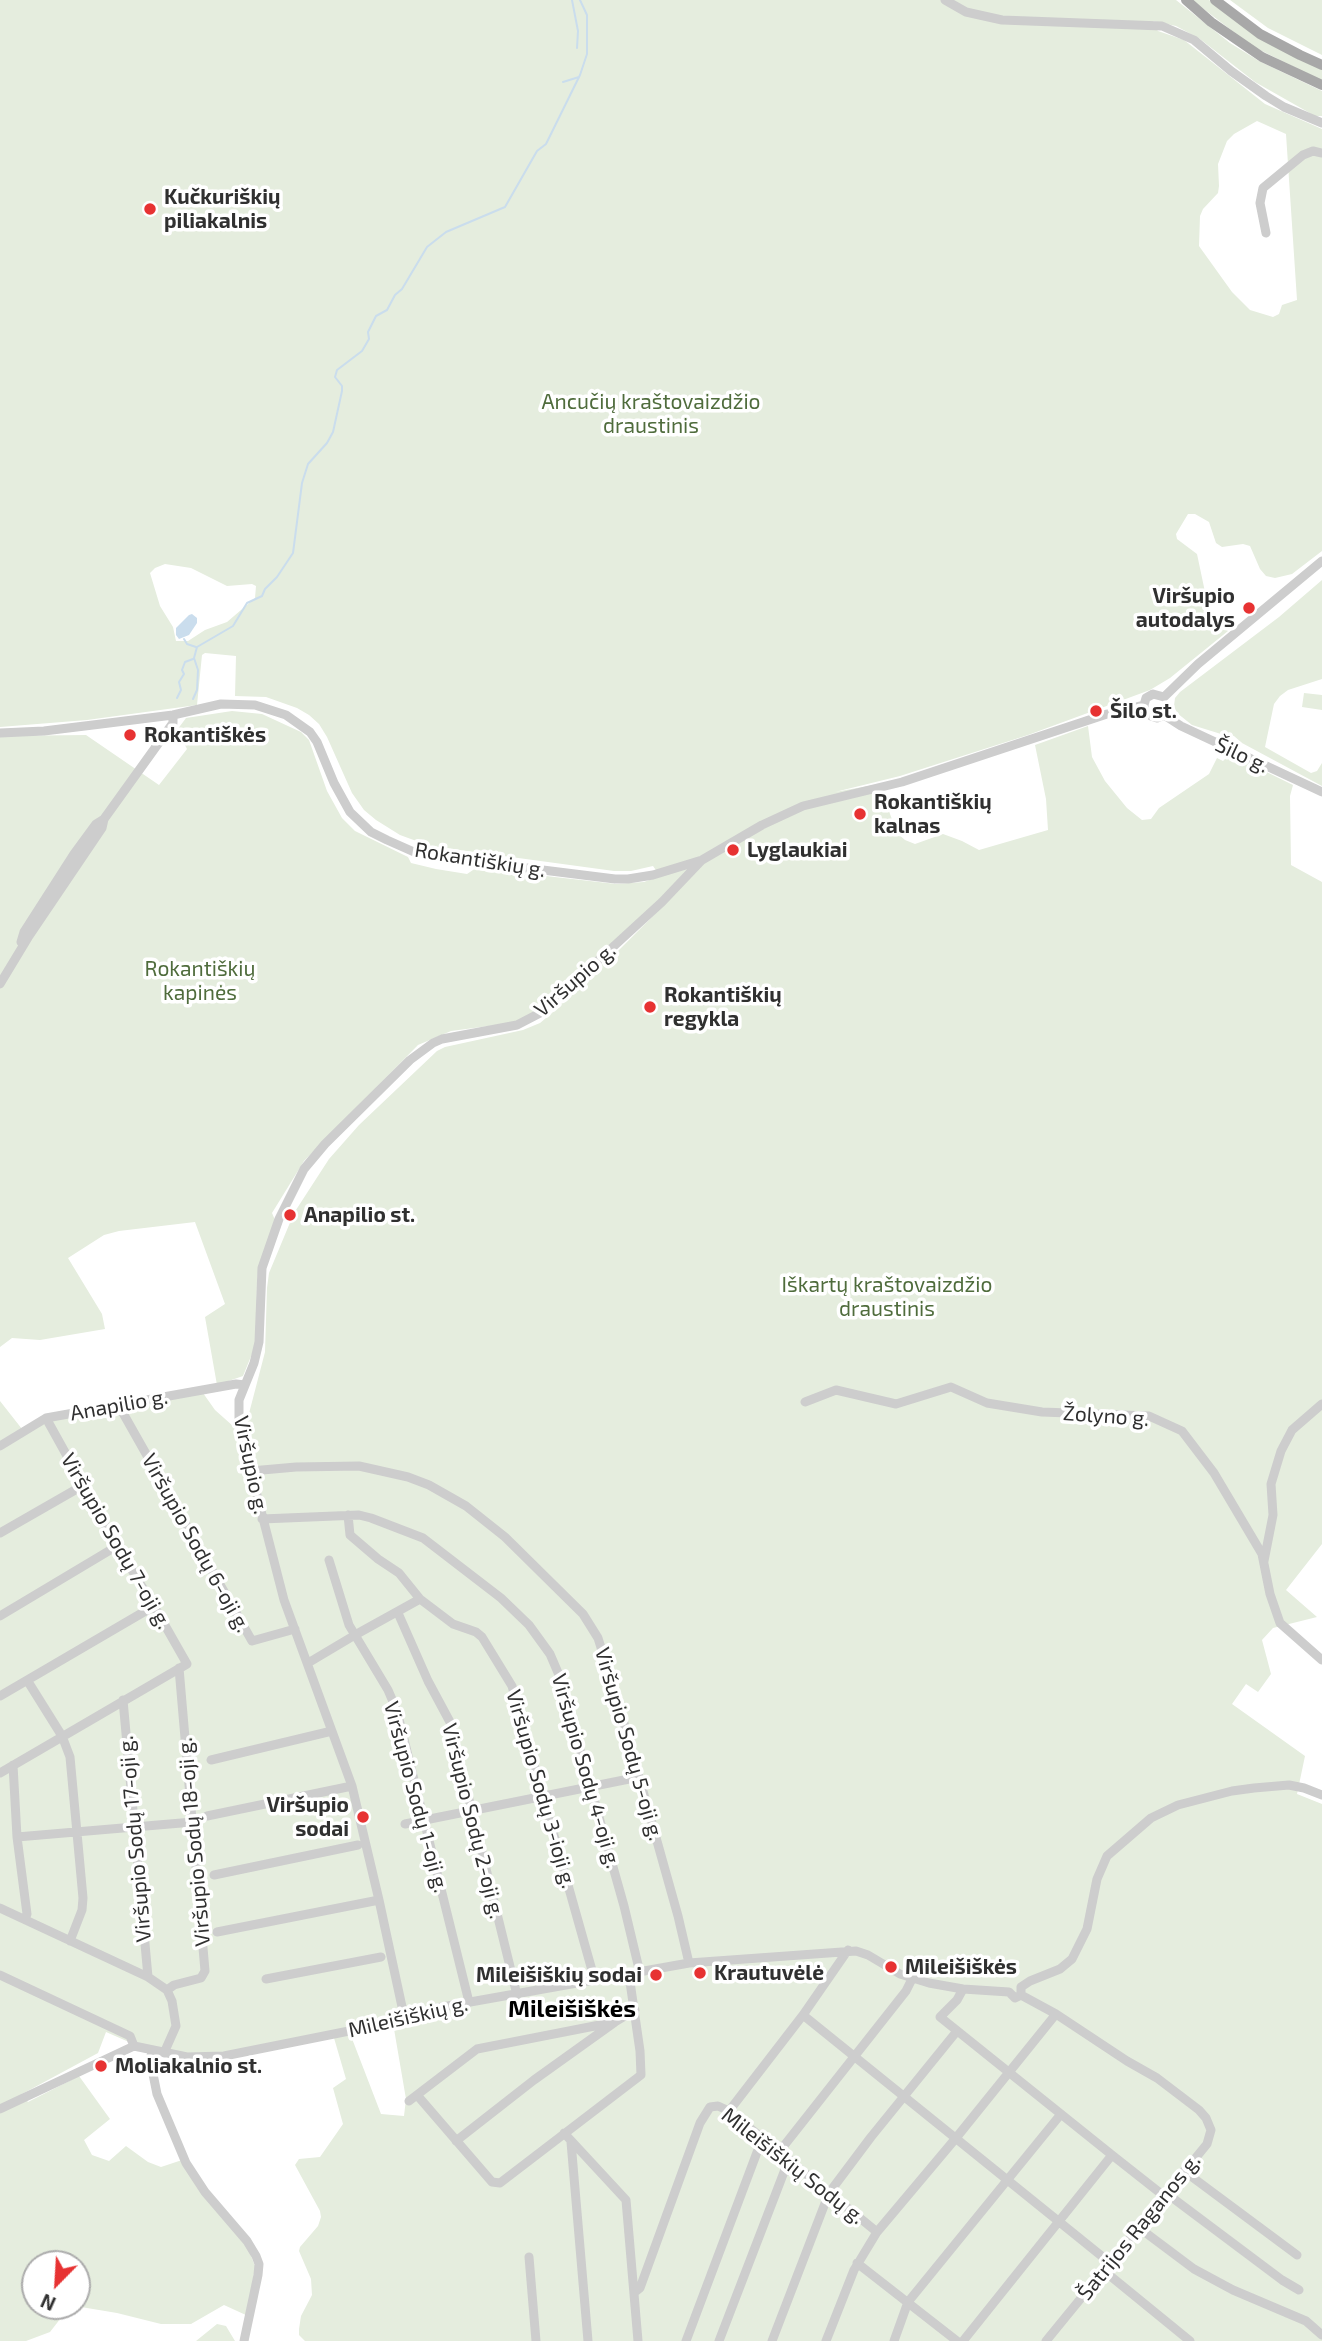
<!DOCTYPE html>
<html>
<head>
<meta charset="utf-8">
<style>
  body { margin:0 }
  #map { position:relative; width:1322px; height:2341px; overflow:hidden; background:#fff; font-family:"Exo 2",sans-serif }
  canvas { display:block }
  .north { position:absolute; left:21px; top:2250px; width:70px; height:70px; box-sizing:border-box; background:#fff; border:2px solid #acacac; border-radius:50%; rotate:204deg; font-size:19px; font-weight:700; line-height:28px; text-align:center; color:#303030 }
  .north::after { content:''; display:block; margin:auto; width:24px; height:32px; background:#e73232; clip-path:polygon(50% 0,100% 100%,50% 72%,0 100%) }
</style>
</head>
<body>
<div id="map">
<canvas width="1322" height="2341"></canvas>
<div class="north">N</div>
</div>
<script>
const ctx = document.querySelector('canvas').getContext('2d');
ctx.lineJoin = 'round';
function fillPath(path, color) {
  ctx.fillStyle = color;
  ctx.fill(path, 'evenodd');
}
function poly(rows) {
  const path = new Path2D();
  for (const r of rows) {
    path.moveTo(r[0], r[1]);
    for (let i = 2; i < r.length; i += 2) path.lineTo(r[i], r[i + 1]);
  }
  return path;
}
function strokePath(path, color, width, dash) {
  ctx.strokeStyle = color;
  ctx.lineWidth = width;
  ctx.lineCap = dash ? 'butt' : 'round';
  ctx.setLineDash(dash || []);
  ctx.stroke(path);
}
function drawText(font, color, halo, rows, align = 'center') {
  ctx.font = font + ' "Exo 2",sans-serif';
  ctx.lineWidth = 7;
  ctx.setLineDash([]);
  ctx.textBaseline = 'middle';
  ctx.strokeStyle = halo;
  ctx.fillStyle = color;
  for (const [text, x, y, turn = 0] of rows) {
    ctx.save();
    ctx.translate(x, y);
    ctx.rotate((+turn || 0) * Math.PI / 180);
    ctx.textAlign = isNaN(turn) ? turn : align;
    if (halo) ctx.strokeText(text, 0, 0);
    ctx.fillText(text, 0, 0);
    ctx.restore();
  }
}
fillPath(poly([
  [0,0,1176,0,1230,43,1259,61,1322,91,1322,116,1315,116,1255,82,1200,39,1176,26,1153,21,1153,25,1158,31,1184,40,1265,104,1322,129,1322,551,1292,574,1275,578,1266,576,1260,569,1250,546,1243,544,1222,547,1216,543,1209,522,1195,514,1188,514,1176,534,1177,539,1197,554,1205,592,1212,610,1228,631,1170,678,1150,690,1028,735,900,776,835,792,879,784,897,833,905,840,915,844,943,834,962,841,979,850,1048,830,1046,799,1035,745,1088,726,1092,757,1105,781,1127,808,1142,820,1151,819,1159,808,1209,774,1217,758,1223,761,1230,754,1293,785,1290,796,1291,865,1322,882,1322,1544,1286,1590,1317,1617,1273,1628,1262,1640,1271,1674,1258,1692,1246,1684,1232,1704,1305,1756,1297,1794,1322,1804,1322,2341,305,2341,299,2335,299,2329,301,2316,312,2295,311,2279,299,2251,300,2247,318,2226,321,2217,320,2211,295,2165,299,2159,320,2157,343,2124,333,2088,346,2079,334,2038,184,2060,161,2056,106,2032,98,2053,22,2094,28,2102,79,2076,110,2119,84,2140,92,2155,109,2161,126,2146,148,2162,161,2167,182,2160,247,2246,255,2266,248,2316,224,2305,191,2324,161,2324,117,2313,75,2306,64,2314,50,2332,26,2341,0,2341,0,1401,22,1429,47,1415,203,1393,215,1410,233,1426,246,1425,265,1352,267,1288,269,1273,294,1213,329,1159,359,1125,437,1051,445,1047,523,1030,540,1023,552,1013,596,968,611,958,673,896,650,908,539,1009,527,1016,512,1023,451,1031,418,1045,304,1161,272,1213,275,1220,259,1265,257,1279,256,1344,243,1376,217,1385,205,1317,225,1304,195,1222,119,1231,104,1235,68,1258,102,1314,105,1329,40,1340,12,1338,0,1347,0,736,86,735,159,785,187,749,177,730,186,718,232,711,262,714,301,732,309,740,327,791,342,818,355,831,408,857,411,863,436,869,467,874,476,868,616,884,644,882,660,876,653,866,631,871,614,871,430,846,400,835,376,820,364,810,352,793,327,737,319,724,309,715,297,708,266,697,235,696,236,656,205,653,202,655,197,705,87,720,0,727],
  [1257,121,1286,134,1297,300,1282,305,1279,314,1273,317,1250,310,1232,292,1199,246,1200,216,1203,209,1218,193,1219,186,1218,164,1227,141,1234,134],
  [165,564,191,568,227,586,252,584,256,586,255,598,227,622,205,630,188,641,176,641,173,627,160,606,150,573,155,568],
  [394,2029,406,2099,404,2116,381,2114,351,2036],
  [35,2264,77,2264,77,2306,35,2306],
  [1192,0,1209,0,1240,24,1322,69,1322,81,1252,46],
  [1230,0,1322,0,1322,55,1268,28],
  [1322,580,1322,679,1288,690,1280,696,1274,704,1265,747,1311,773,1317,771,1322,763,1322,786,1242,743,1234,736,1221,734,1192,725,1177,713,1174,706,1175,698,1180,692,1279,617],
  [1304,693,1322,695,1322,710,1302,707],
  [217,2324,226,2326,235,2341,196,2341]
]), '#e5edde');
fillPath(poly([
  [192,614,197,618,197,623,189,635,179,639,176,635,176,628,189,615]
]), '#cadded');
strokePath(poly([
  [572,0,578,31,577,48],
  [563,82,579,77],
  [184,639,187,644,196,647],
  [177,698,181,690,179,682,184,674,182,670,185,662,193,659],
  [193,699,197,690,198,670,194,658,197,647,233,626,247,603,262,596,265,589,277,577,293,553,302,483,308,464,327,443,333,432,342,391,342,386,335,377,337,370,362,351,369,339,368,332,376,316,387,310,395,295,402,289,427,247,446,232,505,207,537,151,546,144,580,75,587,54,587,15,580,0]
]), '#cadded', 2);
strokePath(poly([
  [945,0,966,12,1002,20,1162,26,1194,40,1231,71,1266,96,1284,107,1322,123],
  [1266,233,1260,203,1263,188,1303,155,1313,151,1322,153],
  [1164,697,1198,664,1322,561],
  [1144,705,1145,712,1151,716,1157,718,1164,715],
  [1164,715,1181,726,1322,792],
  [0,733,44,731,101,724,173,715,221,704,255,705,286,715,310,732,317,742,334,783,350,812,371,832,387,840,414,852,430,856,615,879,628,879,653,875,702,860,762,825,803,806,902,782,1107,714,1144,705,1146,698,1153,694,1164,697],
  [21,942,24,932,74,854,96,824,104,819],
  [0,984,29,936,102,828,104,819,173,723,173,715],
  [805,1402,836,1390,896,1404,951,1387,987,1403,1042,1412,1149,1416,1182,1431,1214,1473,1262,1554,1270,1594,1280,1623,1322,1660],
  [119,1406,252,1641,295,1629],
  [0,1446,46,1418,236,1384,245,1385],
  [251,1471,296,1467,359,1466,408,1477,429,1485,466,1506,505,1537,583,1614,598,1638,618,1702,678,1916,689,1963],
  [348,1515,350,1535,378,1559,399,1573,420,1599],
  [262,1519,359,1515,371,1518,423,1538,501,1598,529,1625,550,1654,559,1675,624,1906,640,1973],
  [0,1533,82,1486],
  [329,1560,349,1625,388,1690,397,1711,469,2002],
  [1264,1561,1273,1515,1271,1484,1281,1451,1292,1430,1322,1404],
  [398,1613,428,1681,450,1722,517,1995],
  [0,1616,117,1546],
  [308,1663,355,1635,420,1599,453,1624,476,1632,482,1637,512,1686,595,1981],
  [27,1680,62,1736,70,1757,83,1898,82,1910,70,1941],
  [0,1696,154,1606],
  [123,1700,148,1977],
  [211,1760,332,1731],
  [13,1765,17,1837,27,1914,25,1919],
  [0,1773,187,1664,154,1606,117,1546,46,1418],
  [207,1816,352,1786],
  [405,1824,639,1777],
  [17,1837,193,1822],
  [214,1875,358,1845],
  [0,1908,148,1977,167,1990,172,2001,176,2026,164,2053],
  [217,1932,379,1900],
  [848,1950,803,2015,1109,2262],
  [0,1975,130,2036,134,2046],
  [266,1979,381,1957],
  [1021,1987,1030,1981,1060,1969,1072,1959,1087,1929,1097,1879,1107,1856,1151,1818,1178,1805,1232,1791,1254,1788,1289,1785,1304,1788,1322,1795],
  [167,1990,174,1985,201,1978,205,1971,179,1668],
  [1021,1995,1056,2014,1127,2061,1157,2078,1199,2110,1206,2118,1211,2130,1207,2144,1046,2341],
  [404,2016,379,1900,352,1786,284,1600,239,1425,239,1400,254,1363,259,1342,262,1268,279,1219,304,1169,325,1144,410,1060,433,1043,442,1039,517,1025,542,1012,662,902,702,860],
  [153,2050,150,2059,157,2094,186,2163,205,2192,247,2241,256,2256,259,2264,258,2275,244,2341],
  [417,2095,492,2182,500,2183,641,2075,640,2051,629,1975],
  [409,2101,477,2049,615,2022],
  [0,2109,134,2046,187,2057,224,2056,379,2025,431,2009,689,1963,856,1951,868,1955,900,1974,929,1983,963,1989,1009,1992,1015,1998,1021,1995,1021,1987],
  [729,2111,803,2015],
  [564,2133,626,2200,638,2341],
  [456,2141,534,2080,615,2022,635,2010],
  [571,2142,588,2341],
  [779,2152,906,1991,912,1979],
  [1112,2155,1164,2196],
  [1184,2171,1297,2255],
  [1166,2193,1282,2280,1299,2290],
  [1138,2227,1194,2269,1233,2290,1306,2321,1322,2335],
  [529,2257,536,2341],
  [857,2263,957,2341],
  [1103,2270,1190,2341],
  [635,2292,640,2288,700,2123,710,2107,718,2106,729,2111,877,2232,956,2138,1056,2014],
  [686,2341,762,2139],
  [719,2341,789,2159],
  [772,2341,829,2193,871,2137,957,2031],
  [826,2341,854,2270,877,2232],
  [894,2341,908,2302,1061,2114],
  [963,2341,1112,2155,940,2017,957,2000,963,1989]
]), '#cdcdcd', 9);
strokePath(poly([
  [1186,0,1211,22,1262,57,1322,85],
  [1215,0,1260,34,1300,55,1322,65]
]), '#a8a8a8', 10);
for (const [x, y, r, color] of [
  [150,209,7,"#e73232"],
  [1249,608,7,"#e73232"],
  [1096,711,7,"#e73232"],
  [130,735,7,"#e73232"],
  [860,814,7,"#e73232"],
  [733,850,7,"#e73232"],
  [650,1007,7,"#e73232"],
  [290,1215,7,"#e73232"],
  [363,1817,7,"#e73232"],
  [891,1967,7,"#e73232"],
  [700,1973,7,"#e73232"],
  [656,1975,7,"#e73232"],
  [101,2066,7,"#e73232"]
]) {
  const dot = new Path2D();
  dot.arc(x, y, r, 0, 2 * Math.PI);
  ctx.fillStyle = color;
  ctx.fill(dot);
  strokePath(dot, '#fff', 2.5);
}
drawText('bold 21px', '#303030', '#fff', [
  ["Kučkuriškių",164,197],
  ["piliakalnis",164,221],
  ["Viršupio",1235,596,"right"],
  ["autodalys",1235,620,"right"],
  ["Šilo st.",1110,711],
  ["Rokantiškės",144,735],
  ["Rokantiškių",874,802],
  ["kalnas",874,826],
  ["Lyglaukiai",747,850],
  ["Rokantiškių",664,995],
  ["regykla",664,1019],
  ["Anapilio st.",304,1215],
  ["Viršupio",349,1805,"right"],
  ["sodai",349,1829,"right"],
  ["Mileišiškės",905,1967],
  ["Krautuvėlė",714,1973],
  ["Mileišiškių sodai",642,1975,"right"],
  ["Moliakalnio st.",115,2066]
], 'left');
drawText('21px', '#4f6c3c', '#fff', [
  ["Ancučių kraštovaizdžio",651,402],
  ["draustinis",651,426],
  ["Rokantiškių",200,969],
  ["kapinės",200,993],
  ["Iškartų kraštovaizdžio",887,1285],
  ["draustinis",887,1309]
]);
drawText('21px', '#303030', '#fff', [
  ["Šilo g.",1242,755,25],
  ["Rokantiškių g.",480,860,9],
  ["Viršupio g.",575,980,-41],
  ["Anapilio g.",119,1405,-10],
  ["Žolyno g.",1106,1416,4],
  ["Viršupio g.",251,1465,78],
  ["Viršupio Sodų 7-oji g.",116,1541,60],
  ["Viršupio Sodų 6-oji g.",196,1543,61],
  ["Viršupio Sodų 5-oji g.",629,1744,74],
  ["Viršupio Sodų 4-oji g.",586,1771,74],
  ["Viršupio Sodų 3-ioji g.",541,1789,74],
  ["Viršupio Sodų 1-oji g.",416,1797,75],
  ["Viršupio Sodų 2-oji g.",473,1821,76],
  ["Viršupio Sodų 17-oji g.",135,1839,-95],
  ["Viršupio Sodų 18-oji g.",194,1842,-95],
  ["Mileišiškių g.",408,2017,-13],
  ["Mileišiškių Sodų g.",793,2166,38],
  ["Šatrijos Raganos g.",1139,2227,-51]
]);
drawText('bold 24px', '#000', '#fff', [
  ["Mileišiškės",572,2009]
]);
</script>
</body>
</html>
